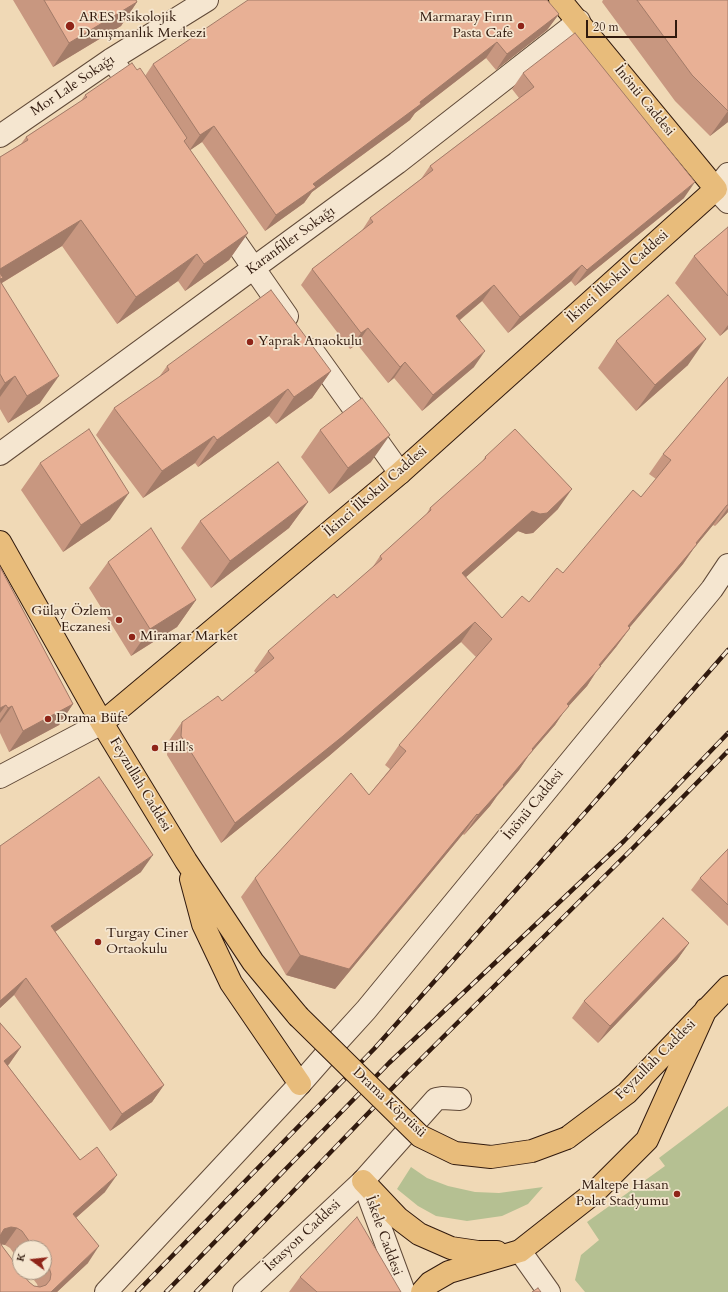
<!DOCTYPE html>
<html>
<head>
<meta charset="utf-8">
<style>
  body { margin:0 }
  #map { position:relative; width:728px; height:1292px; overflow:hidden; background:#f0d9b6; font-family:Cardo,serif }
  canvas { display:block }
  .north { position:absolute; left:12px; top:1240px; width:40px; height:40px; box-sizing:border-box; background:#f5e6d0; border:1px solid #a79482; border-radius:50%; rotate:285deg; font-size:11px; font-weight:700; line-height:16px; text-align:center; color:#311a0e }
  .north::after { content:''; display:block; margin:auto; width:14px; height:18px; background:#8f2418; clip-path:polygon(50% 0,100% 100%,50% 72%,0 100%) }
  .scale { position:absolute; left:586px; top:20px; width:91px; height:18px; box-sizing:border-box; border:2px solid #311a0e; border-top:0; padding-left:5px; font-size:12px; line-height:14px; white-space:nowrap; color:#311a0e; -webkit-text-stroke:3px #f5e6d0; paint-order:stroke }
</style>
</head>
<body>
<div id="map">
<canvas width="728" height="1292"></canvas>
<div class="north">K</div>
<div class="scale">20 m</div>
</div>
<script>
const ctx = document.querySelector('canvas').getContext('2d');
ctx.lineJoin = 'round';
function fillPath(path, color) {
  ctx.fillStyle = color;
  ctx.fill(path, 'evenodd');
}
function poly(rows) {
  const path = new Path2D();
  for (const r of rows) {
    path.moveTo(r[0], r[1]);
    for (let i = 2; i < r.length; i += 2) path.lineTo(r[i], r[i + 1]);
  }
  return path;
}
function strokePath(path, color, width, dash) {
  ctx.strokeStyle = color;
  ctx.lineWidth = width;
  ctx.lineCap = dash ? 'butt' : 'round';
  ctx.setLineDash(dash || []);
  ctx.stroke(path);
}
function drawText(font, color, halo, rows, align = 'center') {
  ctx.font = font + ' Cardo,serif';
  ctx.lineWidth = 3.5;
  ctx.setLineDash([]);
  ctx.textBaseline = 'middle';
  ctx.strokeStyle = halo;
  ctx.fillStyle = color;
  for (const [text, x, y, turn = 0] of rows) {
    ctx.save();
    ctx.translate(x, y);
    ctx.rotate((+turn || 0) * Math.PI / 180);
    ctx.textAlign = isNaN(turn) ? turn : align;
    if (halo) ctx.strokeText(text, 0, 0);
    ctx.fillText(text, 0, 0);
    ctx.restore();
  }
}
fillPath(poly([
  [728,1106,728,1292,585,1292,575,1280,581,1255,599,1240,587,1222,665,1166,659,1158],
  [411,1167,427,1178,448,1186,475,1192,499,1193,543,1187,528,1204,502,1216,467,1221,436,1216,418,1206,397,1189]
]), '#b5c092');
const minor = poly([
  [112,59,137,97],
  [0,136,112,59,207,0],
  [716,189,728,202],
  [221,221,287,316],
  [312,350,400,473],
  [0,454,397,163,579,21],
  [0,777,102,723],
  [520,1251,549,1292],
  [106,1292,300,1084,336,1043,366,1010,712,589,728,565],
  [244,1292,363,1181,436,1099,442,1098,460,1099]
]);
const tertiary = poly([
  [716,189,728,174],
  [363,1181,404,1292]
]);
const primary = poly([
  [0,542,102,723,186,861,253,962,298,1016],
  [102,723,400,473,716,189,560,0],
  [191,879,203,924,231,983,300,1084],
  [567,1138,627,1093,728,987],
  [363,1181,398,1218,419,1234,451,1248,478,1252,497,1252],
  [422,1292,430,1283,449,1272,520,1251,595,1192,647,1140,706,1009]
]);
strokePath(minor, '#614a38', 24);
strokePath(tertiary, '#614a38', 24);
strokePath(primary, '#311a0e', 24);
strokePath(minor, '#f5e6d0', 22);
strokePath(tertiary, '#f5e6d0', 22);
strokePath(primary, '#e8bc7b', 22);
const rail = poly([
  [137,1292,374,1049,590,807,728,650],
  [166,1292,389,1063,624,841,728,733],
  [196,1292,404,1076,632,849,728,751]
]);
strokePath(rail, '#311a0e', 4.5);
strokePath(rail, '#f5e6d0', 3, [9]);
const primaryBridge = poly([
  [298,1016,420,1136,455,1153,491,1157,532,1151,567,1138]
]);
strokePath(primaryBridge, '#311a0e', 24, []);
strokePath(primaryBridge, '#e8bc7b', 22);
fillPath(poly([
  [13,0,136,0,137,2,121,26,53,67],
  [603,0,728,0,728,122,710,136,675,101,602,2],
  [559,14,547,30,496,70,486,58,415,113,410,120,312,192,304,203,265,231,202,142,190,150,248,233,229,260,185,291,178,281,117,324,62,246,2,283,40,403,8,423,0,409,0,157,21,144,26,137,81,101,85,95,137,70,145,76,153,64],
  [523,73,684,198,575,286,571,281,508,333,482,301,459,321,474,367,422,411,394,378,388,383,357,344,350,349,301,285,312,269,361,232,370,218,421,179,430,166,519,98,512,89],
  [728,227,728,329,720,336,675,283,694,256],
  [616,341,688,365,636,411,598,368],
  [167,366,331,371,312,398,276,424,269,416,198,467,195,463,143,498,96,435,114,408,159,377],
  [728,377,728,512,715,526,713,525,694,548,683,564,630,627,630,628,616,647,598,669,587,686,565,710,555,725,529,755,519,770,497,796,490,806,464,835,463,834,335,989,286,975,241,897,255,878,369,795,390,769,385,765,399,745,476,657,461,642,329,756,221,843,167,755,168,742,182,722,222,701,256,673,254,671,268,651,337,598,372,568,380,556,426,515,430,508,482,462,485,457,558,509,533,533,526,534,518,531,466,577,502,618,529,602,563,573,641,497,656,479,649,474,663,454],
  [320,430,371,462,329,494,301,457],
  [40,463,110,520,63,552,21,490],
  [308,502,289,528,211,588,181,548,200,521],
  [108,562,196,600,177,627,131,656,89,588],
  [0,567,73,704,59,725,9,752,0,733],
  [0,846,141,872,55,932,164,1085,152,1102,110,1131,14,995,0,1008],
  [728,849,728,926,691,890,700,878],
  [689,943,677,960,598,1043,572,1018,584,1001],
  [0,1023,21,1047,8,1066,105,1192,76,1218,88,1263,57,1292,0,1292],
  [1,1244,5,1245,10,1248,20,1262,20,1248,44,1248,44,1272,28,1272,37,1284,38,1287,34,1286,29,1282,2,1246],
  [300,1277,401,1292,289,1292]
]), '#c89780');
fillPath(poly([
  [137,2,121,26,53,67,69,43],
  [559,14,547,30,496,70,507,54],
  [497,42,486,58,415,113,410,120,312,192,304,203,265,231,276,215,313,184],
  [728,111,728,122,710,136],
  [214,126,202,142,189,151,200,135],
  [695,182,684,198,575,286,587,270],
  [81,220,62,246,0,284,0,269],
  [248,233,229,260,185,291,204,264],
  [197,254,178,281,117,324,136,297],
  [582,265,571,281,508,333,520,317],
  [494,285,482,301,444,333,456,316],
  [728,325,728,329,720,336],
  [368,328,357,344,350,349,361,333],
  [706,339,688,365,636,411,655,385],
  [485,351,474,367,422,411,433,395],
  [405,362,394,378,388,383,400,367],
  [331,371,312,398,276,424,294,397],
  [15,376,0,397,0,390,5,383],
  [59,376,40,403,8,423,27,396],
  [288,389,269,416,198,467,217,440],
  [390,435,371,462,329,494,348,468],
  [214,436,195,463,143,498,162,471],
  [572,489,558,509,533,533,526,534,518,531,448,593,462,573,532,511],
  [129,493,110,520,63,552,81,525],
  [308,502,289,528,211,588,230,561],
  [727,505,713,525,694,548,683,564,614,646,628,626],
  [728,508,728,512,715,526],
  [196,600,177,627,131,656,150,629],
  [475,622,461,642,329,756,221,843,235,823],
  [630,628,616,647,598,669,587,686,565,710,555,725,529,755,519,770,497,796,490,806,464,835,478,815,532,749,567,704],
  [73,704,59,725,9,752,23,731],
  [6,705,0,713,0,708],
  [12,706,0,723,0,720,8,708],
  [477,814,463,834,335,989,286,975,300,955],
  [153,855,141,872,39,943,51,926],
  [689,943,677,960,598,1043,610,1026],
  [26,978,14,995,0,1008,0,1001],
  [21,1047,9,1064,0,1072,4,1061],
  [164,1085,152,1102,110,1131,122,1114],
  [117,1175,105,1192,61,1231,73,1214],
  [11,1227,17,1228,5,1245,0,1244,0,1235,4,1229],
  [99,1246,88,1263,57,1292,51,1292]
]), '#a27b68');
const building = poly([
  [44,0,136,0,137,2,69,43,44,0],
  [248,0,547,0,559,14,507,54,497,42,420,102,421,104,313,184,316,187,276,215,214,126,200,135,153,64,248,0],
  [637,0,728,0,728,111,692,75,637,0],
  [575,33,695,182,587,270,582,265,520,317,494,285,456,316,485,351,433,395,405,362,400,367,368,328,361,333,312,269,373,222,370,218,433,170,430,166,534,87,523,73,575,33],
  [132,63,137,70,140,68,187,138,184,141,248,233,204,264,197,254,136,297,81,220,0,269,0,157,28,140,26,137,87,97,85,95,132,63],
  [728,227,728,296,694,256,728,227],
  [0,273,3,278,0,279,0,273],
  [0,281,59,376,27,396,15,376,5,383,0,374,0,281],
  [271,290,331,371,294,397,288,389,217,440,214,436,162,471,114,408,169,370,167,366,271,290],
  [668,295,706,339,655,385,616,341,668,295],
  [728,377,728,505,727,505,696,543,697,544,628,626,630,628,599,665,601,666,567,704,569,706,532,749,533,750,503,785,504,786,478,815,477,814,349,969,300,955,255,878,351,773,369,795,406,751,399,745,492,639,475,622,343,736,235,823,181,736,182,722,218,696,222,701,274,658,268,651,334,594,337,598,382,559,380,556,431,510,430,508,486,458,485,457,515,429,572,489,547,513,540,514,532,511,462,573,502,618,522,596,529,602,557,568,563,573,633,490,641,497,671,460,663,454,728,377],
  [362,398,390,435,348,468,320,430,362,398],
  [89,429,129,493,81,525,40,463,89,429],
  [278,462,308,502,230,561,200,521,278,462],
  [151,528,196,600,150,629,108,562,151,528],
  [0,567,73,704,23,731,12,706,8,708,6,705,0,708,0,567],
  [99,777,153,855,51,926,164,1085,122,1114,26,978,0,1001,0,846,99,777],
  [728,849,728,905,700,878,728,849],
  [663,918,689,943,610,1026,584,1001,663,918],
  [0,1023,21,1047,4,1061,80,1160,97,1147,117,1175,73,1214,99,1246,51,1292,0,1292,0,1241,2,1246,20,1270,20,1272,21,1272,29,1282,34,1286,40,1287,46,1285,50,1280,51,1274,49,1267,44,1261,44,1248,34,1248,22,1231,17,1228,11,1227,4,1229,1,1234,0,1237,0,1023],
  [357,1217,401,1292,317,1292,300,1277,357,1217],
  [538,1288,541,1292,532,1292,538,1288]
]);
fillPath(building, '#e8b095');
strokePath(building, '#a27b68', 1);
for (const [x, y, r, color] of [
  [70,26,5,"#8f2418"],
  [521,26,4,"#8f2418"],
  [250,342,4,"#8f2418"],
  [119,620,4,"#8f2418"],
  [132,637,4,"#8f2418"],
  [48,719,4,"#8f2418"],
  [155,748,4,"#8f2418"],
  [98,942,4,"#8f2418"],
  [677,1194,4,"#8f2418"]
]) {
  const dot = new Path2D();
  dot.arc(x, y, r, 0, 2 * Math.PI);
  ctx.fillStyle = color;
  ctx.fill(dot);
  strokePath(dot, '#f5e6d0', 1.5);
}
drawText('14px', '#311a0e', '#f5e6d0', [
  ["ARES Psikolojik",79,18],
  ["Danışmanlık Merkezi",79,34],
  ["Marmaray Fırın",513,18,"right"],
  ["Pasta Cafe",513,34,"right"],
  ["Yaprak Anaokulu",258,342],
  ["Gülay Özlem",111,612,"right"],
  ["Eczanesi",111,628,"right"],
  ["Miramar Market",140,637],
  ["Drama Büfe",56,719],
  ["Hill’s",163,748],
  ["Turgay Ciner",106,934],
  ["Ortaokulu",106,950],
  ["Maltepe Hasan",669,1186,"right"],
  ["Polat Stadyumu",669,1202,"right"]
], 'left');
drawText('14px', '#311a0e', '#f5e6d0', [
  ["Mor Lale Sokağı",73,86,-34],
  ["İnönü Caddesi",644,101,51],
  ["Karanfiller Sokağı",291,241,-36],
  ["İkinci İlkokul Caddesi",618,277,-42],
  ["İkinci İlkokul Caddesi",376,492,-41],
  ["Feyzullah Caddesi",140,785,59],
  ["İnönü Caddesi",534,805,-51],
  ["Feyzullah Caddesi",656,1060,-45],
  ["Drama Köprüsü",389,1103,43],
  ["İstasyon Caddesi",303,1236,-43],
  ["İskele Caddesi",383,1236,70]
]);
</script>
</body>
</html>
